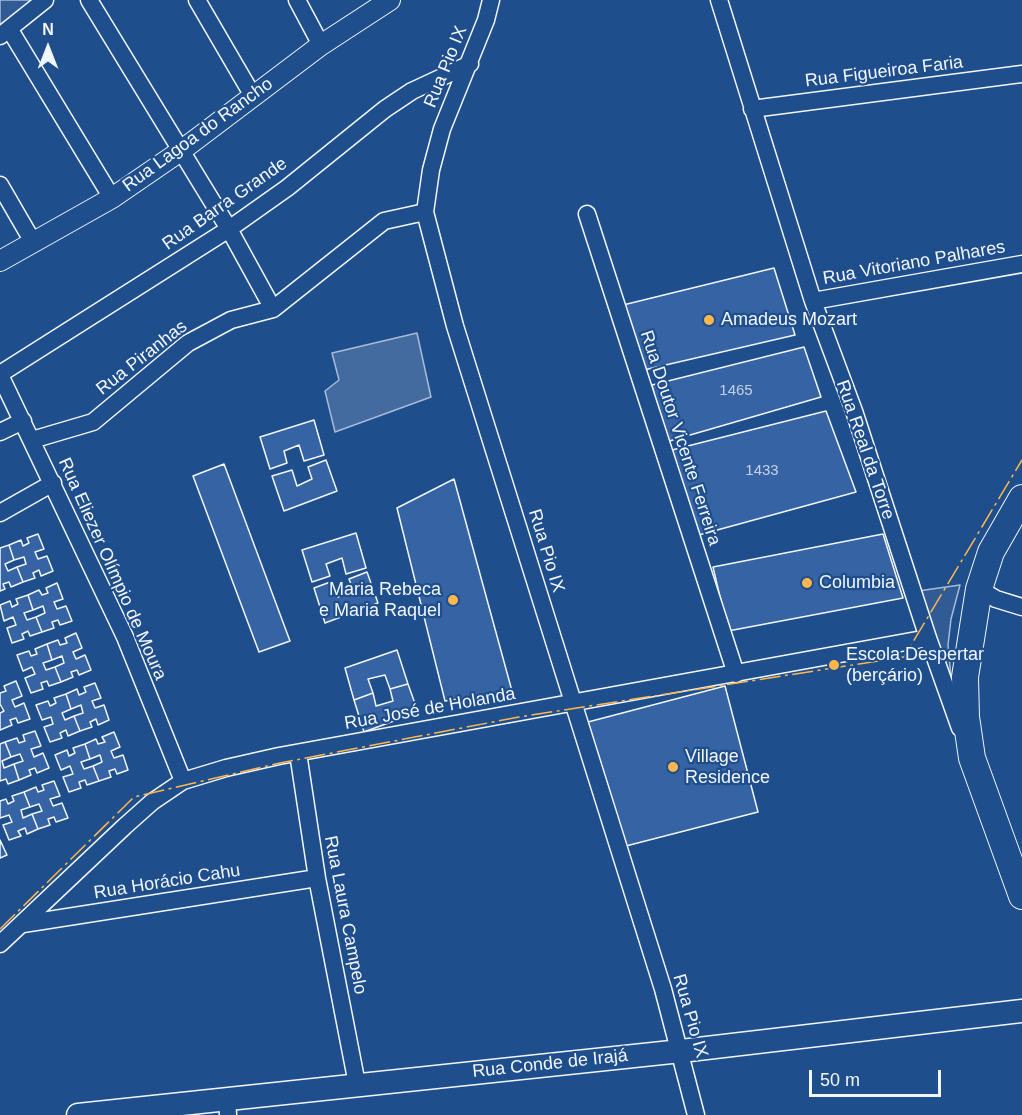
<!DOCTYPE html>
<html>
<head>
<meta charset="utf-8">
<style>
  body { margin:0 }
  #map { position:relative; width:1022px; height:1115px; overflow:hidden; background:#1f4e8c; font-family:Arial,sans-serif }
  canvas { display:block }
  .north { position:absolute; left:18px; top:18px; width:60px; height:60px; -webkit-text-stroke:4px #1f4e8c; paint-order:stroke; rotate:0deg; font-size:16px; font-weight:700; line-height:24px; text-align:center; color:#f2f6ff }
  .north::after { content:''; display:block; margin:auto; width:21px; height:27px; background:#f2f6ff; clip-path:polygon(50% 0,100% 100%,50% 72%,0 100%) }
  .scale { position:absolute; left:809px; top:1070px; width:132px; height:27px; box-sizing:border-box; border:3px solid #f2f6ff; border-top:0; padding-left:8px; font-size:18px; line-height:21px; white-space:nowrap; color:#f2f6ff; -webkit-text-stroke:4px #1f4e8c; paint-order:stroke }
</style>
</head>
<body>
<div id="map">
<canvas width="1022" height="1115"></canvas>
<div class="north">N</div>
<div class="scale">50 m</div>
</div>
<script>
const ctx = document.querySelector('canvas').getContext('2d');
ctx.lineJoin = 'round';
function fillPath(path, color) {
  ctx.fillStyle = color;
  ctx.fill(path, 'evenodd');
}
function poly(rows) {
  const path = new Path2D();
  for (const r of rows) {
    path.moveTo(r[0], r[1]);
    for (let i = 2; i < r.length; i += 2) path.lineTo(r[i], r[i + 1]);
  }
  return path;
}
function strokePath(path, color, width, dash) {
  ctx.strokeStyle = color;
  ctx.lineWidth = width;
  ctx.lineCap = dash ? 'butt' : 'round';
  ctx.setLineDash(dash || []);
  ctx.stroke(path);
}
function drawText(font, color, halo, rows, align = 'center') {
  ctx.font = font + ' Arial,sans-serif';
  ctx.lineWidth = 4.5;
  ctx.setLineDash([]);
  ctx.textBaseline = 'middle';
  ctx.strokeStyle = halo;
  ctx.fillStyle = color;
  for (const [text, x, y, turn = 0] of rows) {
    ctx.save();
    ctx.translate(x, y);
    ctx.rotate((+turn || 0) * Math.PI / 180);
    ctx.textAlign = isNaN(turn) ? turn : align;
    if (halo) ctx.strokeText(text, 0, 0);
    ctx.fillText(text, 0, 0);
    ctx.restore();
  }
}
const built = poly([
  [0,0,41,0,0,32,0,0],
  [960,585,951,619,948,645,952,688,918,591,960,585]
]);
fillPath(built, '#305b95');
strokePath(built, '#a8bbd7', 1.5);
const water = poly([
  [417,333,431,397,335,432,325,391,339,380,332,353,417,333]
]);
fillPath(water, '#446ba0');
strokePath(water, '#a8bbd7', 1.5);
const building = poly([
  [774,268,795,335,644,370,623,305,774,268],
  [804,347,821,397,666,442,652,385,804,347],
  [826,411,856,492,699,535,668,451,826,411],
  [314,420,324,455,304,461,299,445,284,451,287,463,270,469,260,437,314,420],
  [326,460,337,491,284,511,272,476,292,470,297,486,312,479,308,467,326,460],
  [224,464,290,641,259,652,193,476,224,464],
  [454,479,512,691,445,701,397,508,454,479],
  [356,533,366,568,346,574,342,558,326,564,330,576,312,582,302,550,356,533],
  [38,534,44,549,35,552,38,559,47,556,53,571,41,576,39,570,33,573,35,578,23,582,17,567,26,564,24,557,14,560,9,545,21,540,23,546,29,543,27,538,38,534],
  [883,534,903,598,728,631,713,567,883,534],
  [9,545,14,560,5,564,8,571,17,567,23,582,11,587,9,582,3,584,5,589,0,591,0,548,9,545],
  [367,572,378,603,325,623,314,588,333,581,338,597,353,590,349,579,367,572],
  [57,583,63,599,54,602,57,609,66,606,72,621,60,625,58,620,52,622,54,628,42,632,36,617,45,613,43,606,33,610,28,595,39,590,42,595,48,593,46,588,57,583],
  [28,595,33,610,24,613,27,620,36,617,42,632,30,636,28,631,22,634,24,639,12,643,7,628,16,625,13,617,4,621,0,605,10,601,12,607,18,604,16,599,28,595],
  [76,633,82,648,73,652,76,659,85,655,91,670,79,675,77,670,71,672,73,677,61,682,55,667,64,663,62,656,52,660,47,644,58,640,60,645,67,643,65,638,76,633],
  [47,644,52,660,43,663,46,670,55,667,61,682,49,686,47,681,41,683,43,689,31,693,25,678,35,674,32,667,23,671,17,655,29,651,31,656,37,654,35,649,47,644],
  [397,650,408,684,390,689,385,675,368,679,373,693,354,700,345,668,397,650],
  [16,681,22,696,12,700,15,707,24,703,30,719,18,723,16,718,10,720,12,725,0,730,0,713,4,711,0,704,0,693,6,691,4,686,16,681],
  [95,683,101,698,92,701,95,708,104,705,109,720,98,725,96,719,90,722,92,727,80,731,74,716,83,713,81,705,71,709,66,694,77,689,79,695,86,692,84,687,95,683],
  [408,684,418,712,364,732,354,700,373,693,376,706,393,701,390,689,408,684],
  [725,686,758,812,622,847,588,722,725,686],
  [66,694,71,709,62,713,65,720,74,716,80,731,68,736,66,730,60,733,62,738,50,742,44,727,53,724,51,717,42,720,36,705,48,701,50,706,56,703,54,698,66,694],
  [35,731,41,746,31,749,34,757,43,753,49,768,37,773,35,768,29,770,31,775,19,780,14,764,23,761,20,754,11,757,5,742,17,738,19,743,25,741,23,735,35,731],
  [114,732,120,747,111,751,114,758,123,755,128,770,117,774,115,769,109,771,111,777,99,781,93,766,102,762,100,755,90,759,85,744,96,739,98,744,105,742,102,737,114,732],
  [5,742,11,757,2,761,4,768,14,764,19,780,8,784,6,779,0,781,0,744,5,742],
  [85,744,90,759,81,762,84,769,93,766,99,781,87,785,85,780,79,782,81,788,69,792,63,777,73,774,70,766,61,770,55,755,67,750,69,756,75,753,73,748,85,744],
  [54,781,60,796,50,799,53,806,62,803,68,818,56,822,54,817,48,819,50,825,38,829,32,814,42,811,39,804,30,807,24,792,36,787,38,792,44,790,42,785,54,781],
  [24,792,30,807,21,810,23,818,32,814,38,829,27,834,25,828,18,831,21,836,9,840,3,825,12,822,9,815,0,818,0,801,6,799,8,804,14,801,12,796,24,792],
  [0,840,7,855,0,858,0,840]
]);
fillPath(building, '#3563a3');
strokePath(building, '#f2f6ff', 1.5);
const minor = poly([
  [89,0,229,229,273,309],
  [197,0,253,96],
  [297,0,321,45],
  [491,0,486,20,442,129,431,170,425,212,455,326,663,989,696,1115],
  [719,0,813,301,854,411,928,638,960,728],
  [10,30,112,198],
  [0,36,45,0],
  [752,109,1022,74],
  [0,185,33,242],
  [587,214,736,674],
  [813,301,1022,264],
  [0,374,229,229,287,188,385,109,412,91,470,64],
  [0,375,125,637,183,781],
  [0,432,23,421],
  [32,440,93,422,188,343,231,320,273,309,384,221,425,212],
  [0,513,53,483],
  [979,589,996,599,1022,607],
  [298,753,317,878,357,1084],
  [23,924,317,878],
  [0,944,125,826,152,802,183,781,226,768,279,756,928,638],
  [227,1099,228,1115]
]);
const tertiary = poly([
  [0,261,112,198,182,150,321,45,390,0]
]);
const secondary = poly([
  [78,1115,681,1051,1022,1011]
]);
const primary = poly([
  [1022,498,991,552,979,589,965,677,966,717,972,758,1022,896]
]);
strokePath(minor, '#f2f6ff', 19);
strokePath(tertiary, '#f2f6ff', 22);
strokePath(secondary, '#f2f6ff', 25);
strokePath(primary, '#f2f6ff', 28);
strokePath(minor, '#1f4e8c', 16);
strokePath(tertiary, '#1f4e8c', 20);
strokePath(secondary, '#1f4e8c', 22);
strokePath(primary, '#1f4e8c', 26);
strokePath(poly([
  [0,929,134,797,280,763,519,717,904,657,1022,460]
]), '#ffb74d', 1.5, [21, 4.5, 3, 4.5]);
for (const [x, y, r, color] of [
  [709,320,6,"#ffb74d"],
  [807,583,6,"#ffb74d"],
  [453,600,6,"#ffb74d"],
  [834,665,6,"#ffb74d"],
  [673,767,6,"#ffb74d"]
]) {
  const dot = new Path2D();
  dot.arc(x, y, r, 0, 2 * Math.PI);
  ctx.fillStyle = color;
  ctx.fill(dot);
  strokePath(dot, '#1f4e8c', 2);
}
drawText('15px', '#c3d1e8', null, [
  ["1465",736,391],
  ["1433",762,471]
]);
drawText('18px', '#f2f6ff', '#1f4e8c', [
  ["Rua Pio IX",446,67,-68],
  ["Rua Figueiroa Faria",884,72,-7],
  ["Rua Lagoa do Rancho",198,135,-36],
  ["Rua Barra Grande",225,204,-35],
  ["Rua Vitoriano Palhares",914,263,-10],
  ["Rua Piranhas",142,358,-38],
  ["Rua Doutor Vicente Ferreira",680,438,72],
  ["Rua Real da Torre",865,450,71],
  ["Rua Pio IX",546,551,73],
  ["Rua Eliezer Olímpio de Moura",112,569,66],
  ["Rua José de Holanda",430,709,-10],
  ["Rua Horácio Cahu",167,882,-9],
  ["Rua Laura Campelo",345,915,79],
  ["Rua Pio IX",690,1016,74],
  ["Rua Conde de Irajá",550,1064,-6]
]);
drawText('18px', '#f2f6ff', '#1f4e8c', [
  ["Amadeus Mozart",721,320],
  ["Columbia",819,583],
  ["Maria Rebeca",441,590,"right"],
  ["e Maria Raquel",441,611,"right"],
  ["Escola Despertar",846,655],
  ["(berçário)",846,676],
  ["Village",685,757],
  ["Residence",685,778]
], 'left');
</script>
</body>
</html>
